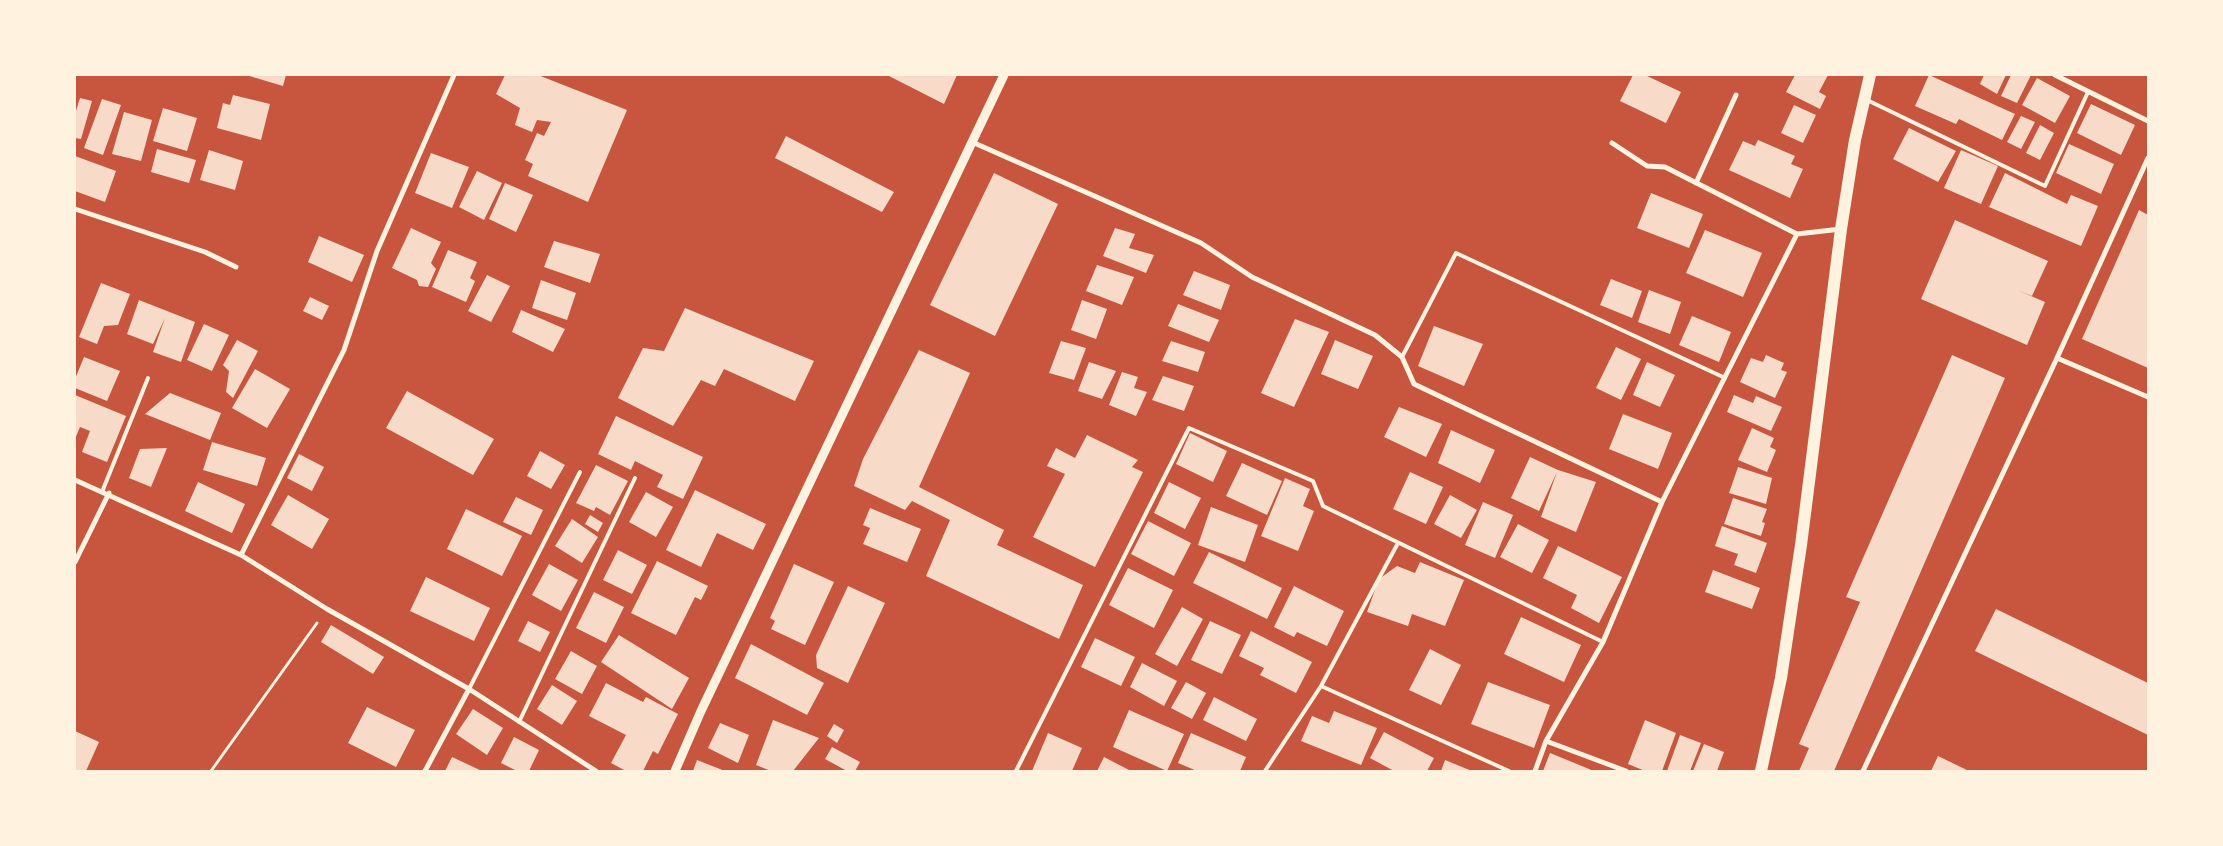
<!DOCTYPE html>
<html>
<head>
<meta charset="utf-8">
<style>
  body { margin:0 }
  #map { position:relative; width:2223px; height:846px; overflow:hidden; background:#c8553d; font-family:Cabin,sans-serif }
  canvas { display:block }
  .frame { position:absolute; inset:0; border:76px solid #fff3e0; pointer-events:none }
</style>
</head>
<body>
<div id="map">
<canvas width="2223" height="846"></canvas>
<div class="frame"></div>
</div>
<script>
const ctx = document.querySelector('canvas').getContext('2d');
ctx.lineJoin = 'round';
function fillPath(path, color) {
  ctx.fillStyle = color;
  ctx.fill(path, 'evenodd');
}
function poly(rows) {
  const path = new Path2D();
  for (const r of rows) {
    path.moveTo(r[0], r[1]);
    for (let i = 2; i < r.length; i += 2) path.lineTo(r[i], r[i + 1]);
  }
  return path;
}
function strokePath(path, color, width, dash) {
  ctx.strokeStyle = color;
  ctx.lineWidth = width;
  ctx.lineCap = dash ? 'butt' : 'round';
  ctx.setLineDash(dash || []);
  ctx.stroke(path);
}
fillPath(poly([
  [246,75,286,75,283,86],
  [505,75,538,75,627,110,588,202,528,176,533,164,525,160,537,133,544,136,551,122,537,120,532,132,515,125,520,108,496,94],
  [887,75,957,75,944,104],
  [1633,75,1645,75,1681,92,1666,123,1620,101],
  [1795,75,1828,75,1819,92,1826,96,1820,109,1786,92],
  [1929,75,2015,114,2002,140,1959,119,1956,124,1915,106],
  [1984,75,2006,75,1997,94,1980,84],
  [2011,75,2031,75,2017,103,2001,96],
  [2037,78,2070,96,2055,123,2022,105],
  [233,95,270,104,261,140,217,128,223,103,230,105],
  [80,98,92,101,81,139,75,138,75,114],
  [102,99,121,105,103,155,84,148],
  [2091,104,2135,125,2121,155,2077,133],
  [1794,105,1816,115,1803,143,1781,133],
  [163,108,197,118,187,151,153,141],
  [124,112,152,120,141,161,112,154],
  [2021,116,2035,122,2021,149,2007,142],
  [2040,125,2054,133,2040,160,2026,153],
  [1909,128,1956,151,1938,182,1893,159],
  [786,136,894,192,882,212,775,158],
  [1758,140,1795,156,1791,164,1803,169,1790,198,1729,170,1743,141,1755,146],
  [2069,144,2114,164,2101,194,2056,173],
  [157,149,196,160,189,183,151,172],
  [209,150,243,161,235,190,200,180],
  [1961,150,1998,166,1981,204,1944,188],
  [431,153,469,167,452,208,415,193],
  [75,156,116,171,105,202,75,191],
  [477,171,502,183,484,220,459,207],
  [994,173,1058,204,995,336,930,305],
  [2005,173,2067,204,2071,195,2098,206,2081,246,1989,207],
  [505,183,533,195,516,232,489,219],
  [1651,193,1703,214,1689,248,1637,228],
  [2139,210,2148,215,2148,368,2082,339],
  [1955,220,2048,261,2032,296,2017,290,2045,302,2027,345,1921,299],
  [411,228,441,242,431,263,436,269,428,287,419,286,417,280,392,268],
  [1115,228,1135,234,1129,248,1154,255,1146,273,1103,256],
  [1705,230,1762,253,1743,297,1686,273],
  [319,236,364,255,352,282,308,262],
  [554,241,600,254,590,283,544,267],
  [448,250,477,262,470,278,475,281,466,302,432,287],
  [1097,265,1134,277,1122,305,1086,291],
  [1194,271,1230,285,1221,310,1183,295],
  [487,275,510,286,491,322,468,311],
  [1611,279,1642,291,1632,318,1600,305],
  [541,280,576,293,567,320,532,308],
  [101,283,130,294,118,325,104,326,97,344,79,337],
  [1649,290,1681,302,1670,334,1638,322],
  [310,297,329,306,322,320,303,311],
  [139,300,195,322,181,362,153,352,165,318,153,344,127,334],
  [1082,300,1107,309,1096,339,1071,330],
  [1178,304,1219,320,1209,342,1168,326],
  [685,308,814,361,795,401,724,369,715,386,701,380,673,426,618,398,643,348,664,351],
  [521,310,565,329,553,352,512,332],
  [1692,316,1731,332,1719,362,1679,345],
  [1295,319,1329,332,1294,407,1261,393],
  [204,324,229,335,212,371,187,360],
  [1434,326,1483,344,1464,386,1418,366],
  [237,340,258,351,233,398,226,392,229,371,223,365],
  [1335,340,1373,356,1358,389,1321,374],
  [1061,341,1086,348,1074,380,1049,373],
  [1171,341,1205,352,1198,372,1162,361],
  [1616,347,1641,359,1621,400,1596,388],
  [919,350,970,373,919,487,1004,530,997,545,1083,585,1059,639,926,576,950,520,912,501,905,510,854,486,863,459],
  [1766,355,1784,363,1781,370,1787,372,1775,398,1740,382,1751,358,1763,362],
  [1952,355,2005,378,1834,771,1799,771,1809,748,1799,744,1860,602,1846,597],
  [84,357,120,371,107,401,75,388,75,379],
  [1089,362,1116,371,1102,399,1078,391],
  [1647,362,1675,375,1660,407,1633,395],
  [255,369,290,389,267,428,232,408],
  [1122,372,1138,377,1134,388,1147,392,1136,416,1109,405],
  [1163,376,1194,386,1184,411,1152,400],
  [407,391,494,439,473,475,386,428],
  [170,393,221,413,210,440,145,414],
  [75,395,126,416,107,462,82,452,90,431,80,427,75,439],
  [1734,395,1753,403,1756,396,1782,407,1771,431,1727,412],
  [1399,407,1442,424,1426,457,1384,437],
  [1623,414,1672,433,1658,469,1609,449],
  [616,416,703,457,683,499,657,487,663,475,635,461,631,470,598,454],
  [1752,428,1774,438,1770,447,1776,450,1767,472,1738,460],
  [1451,430,1495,450,1480,483,1438,463],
  [1190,433,1227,451,1213,482,1176,464],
  [1087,435,1138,460,1132,467,1143,472,1095,567,1033,537,1065,474,1047,466,1056,448,1075,458],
  [212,442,266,458,257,486,203,470],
  [167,448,151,487,129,478,140,449],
  [540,451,565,465,551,489,527,476],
  [299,454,324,467,312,491,287,478],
  [1530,457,1558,470,1596,482,1576,532,1541,517,1557,472,1539,511,1511,498],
  [1242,463,1282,481,1267,515,1226,496],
  [596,465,628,481,610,515,596,507,594,511,576,503],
  [1738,467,1772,478,1766,504,1729,493],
  [1410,472,1443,487,1426,524,1393,509],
  [1285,478,1310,489,1303,506,1314,511,1298,551,1261,536],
  [198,482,245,504,232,533,185,511],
  [1169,482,1201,498,1185,529,1154,513],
  [695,490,766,524,753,550,717,533,701,567,666,550],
  [646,492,673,507,656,537,629,522],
  [288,495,329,519,312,549,271,525],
  [1450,495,1477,510,1461,538,1434,524],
  [516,497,543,510,531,535,503,522],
  [1733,498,1767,509,1762,522,1765,523,1761,536,1724,524],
  [1483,502,1513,515,1495,558,1465,545],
  [1211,507,1258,525,1245,562,1198,545],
  [870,508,921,529,907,562,863,544,870,528,863,525],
  [466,509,522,536,502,576,447,549],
  [590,515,603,523,598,532,585,524],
  [572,519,598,537,582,563,555,546],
  [1148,521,1191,543,1174,576,1131,554],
  [1518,524,1549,540,1532,573,1500,557],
  [1722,526,1767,543,1756,573,1734,565,1738,554,1715,546],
  [1558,546,1622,577,1599,623,1571,608,1577,595,1543,578],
  [618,550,647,565,632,594,603,580],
  [1209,552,1282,588,1267,619,1193,583],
  [657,561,708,586,701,600,695,597,676,635,631,613],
  [1420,562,1464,580,1445,626,1412,614,1408,626,1367,612,1379,579,1397,566,1415,573],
  [549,564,578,580,561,611,532,595],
  [794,564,834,582,805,645,771,629,775,621,770,618],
  [1128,568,1173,590,1154,628,1109,605],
  [1713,570,1760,588,1752,609,1705,592],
  [426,577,490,608,474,641,410,611],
  [848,586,885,603,848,683,817,668,816,655],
  [1294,586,1344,611,1327,646,1297,632,1294,637,1274,627],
  [594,592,624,607,606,643,576,628],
  [1182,607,1203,619,1177,666,1155,654],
  [1996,609,2148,683,2148,735,1975,651],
  [1521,617,1581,645,1564,682,1504,654],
  [528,621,550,632,540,652,518,641],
  [1210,621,1241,635,1222,674,1191,660],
  [331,625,384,657,373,674,321,642],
  [1251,631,1312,662,1296,693,1260,675,1264,668,1239,656],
  [619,635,689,678,672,709,601,662],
  [1095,638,1135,657,1121,686,1081,667],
  [751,644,824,683,807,715,735,678],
  [1430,649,1461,665,1441,705,1409,690],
  [571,651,597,666,582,694,555,679],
  [1142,663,1177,681,1164,706,1130,687],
  [1186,682,1206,693,1192,719,1171,708],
  [1488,682,1550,705,1534,748,1471,724],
  [606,683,643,702,646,697,678,714,658,754,653,751,643,771,626,771,611,763,626,735,589,716],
  [552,685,577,701,562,725,537,709],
  [1214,697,1257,719,1246,741,1203,720],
  [367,707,415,730,396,767,348,743],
  [473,709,503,728,487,755,456,734],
  [1129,710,1184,734,1167,771,1113,747],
  [1334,711,1377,728,1361,765,1301,741,1312,716,1329,723],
  [773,720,819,738,793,771,771,771,756,765],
  [1645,720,1676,733,1662,771,1645,771,1628,764],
  [720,723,749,735,738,763,708,748],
  [834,724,844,730,837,743,827,736],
  [75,731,99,742,86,771,75,771],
  [1384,732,1434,758,1427,771,1394,771,1370,758],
  [1048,733,1082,748,1072,771,1032,771],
  [1191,733,1246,757,1240,771,1197,771,1178,763],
  [1680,735,1701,743,1690,771,1667,771],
  [514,737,539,750,529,771,517,771,501,763],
  [1704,744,1724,752,1717,771,1693,771],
  [832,747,860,762,855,771,847,771,825,759],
  [1550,753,1594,771,1543,771],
  [1938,756,1969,771,1931,771],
  [452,757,482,771,445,771],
  [1104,757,1131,771,1097,771],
  [697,760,725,771,693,771],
  [1445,760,1472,771,1441,771]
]), '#f7dbc8');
strokePath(poly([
  [211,771,317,623]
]), '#fff3e0', 3);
strokePath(poly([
  [1867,100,2045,186,2088,92],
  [1402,357,1456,253,1723,377],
  [102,492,148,378],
  [1321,686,1509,771],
  [469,689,580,472],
  [519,722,635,478],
  [1016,771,1189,428,1313,481,1323,506,1603,642],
  [1265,771,1321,686,1398,543]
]), '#fff3e0', 4);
strokePath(poly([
  [2055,75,2148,121],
  [972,142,1201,243,1252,277,1375,335,1402,357,1414,384,1662,502],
  [1612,143,1647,166,1665,167,1797,234],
  [1696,183,1736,95],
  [75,209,205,252,236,267],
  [2057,358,2148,397],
  [75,480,241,555,327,609,469,689,596,771],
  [241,555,344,350,377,251,454,75],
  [75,562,109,493],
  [1546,741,1626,771],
  [425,771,469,689],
  [1535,771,1546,741,1603,642,1662,502,1797,234,1841,229],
  [1863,771,2057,358,2148,158]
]), '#fff3e0', 5);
strokePath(poly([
  [675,771,701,711,1004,75]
]), '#fff3e0', 9);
strokePath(poly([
  [1761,771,1781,678,1801,545,1841,229,1855,140,1870,75]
]), '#fff3e0', 12);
</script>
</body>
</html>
